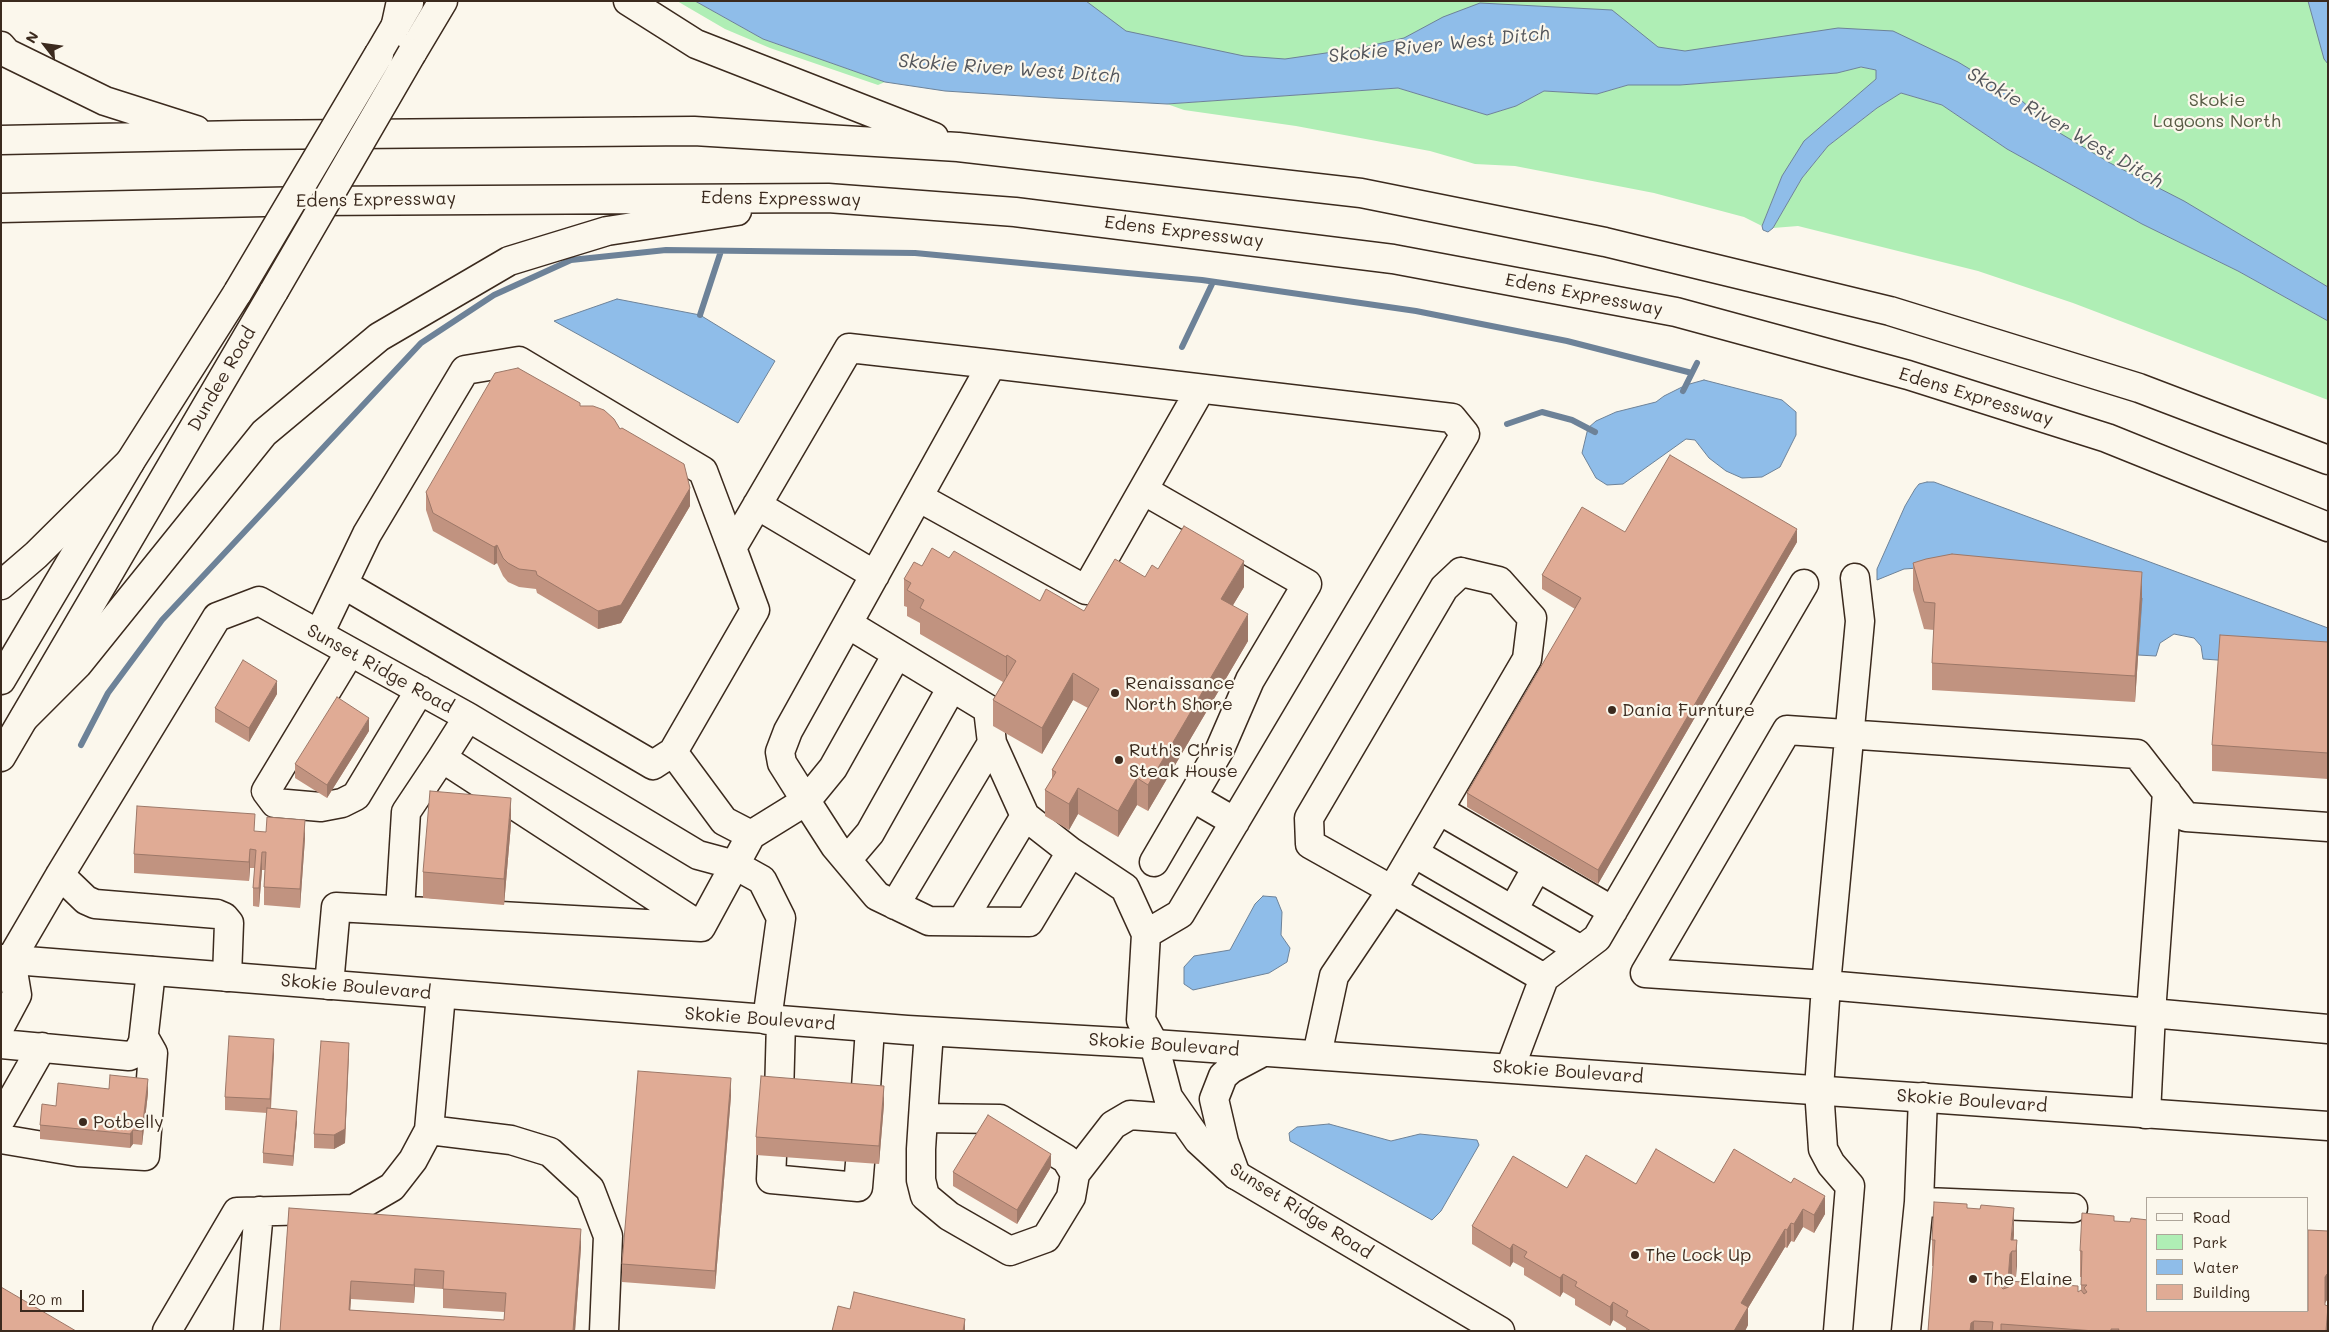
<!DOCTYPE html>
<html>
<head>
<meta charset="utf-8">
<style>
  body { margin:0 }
  #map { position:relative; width:2329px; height:1332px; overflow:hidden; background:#fbf7ec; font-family:Mali,sans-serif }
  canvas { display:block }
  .frame { position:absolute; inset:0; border:2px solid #3b2a1e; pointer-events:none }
  .legend { position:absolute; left:2146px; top:1197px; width:162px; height:115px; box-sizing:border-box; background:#fbf7ec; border:1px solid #aea59a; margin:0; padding:6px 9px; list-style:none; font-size:15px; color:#3b2a1e }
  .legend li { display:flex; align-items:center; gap:10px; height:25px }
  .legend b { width:25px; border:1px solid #aea59a }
  .north { position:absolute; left:20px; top:20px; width:50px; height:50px; -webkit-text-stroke:4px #fbf7ec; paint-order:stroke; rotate:300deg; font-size:14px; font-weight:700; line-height:20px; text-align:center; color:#3b2a1e }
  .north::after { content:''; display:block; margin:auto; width:18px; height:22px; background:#3b2a1e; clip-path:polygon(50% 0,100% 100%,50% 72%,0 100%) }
  .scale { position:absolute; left:20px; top:1290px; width:64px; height:22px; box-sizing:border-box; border:2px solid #3b2a1e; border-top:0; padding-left:6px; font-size:15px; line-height:18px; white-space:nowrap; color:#3b2a1e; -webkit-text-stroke:4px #fbf7ec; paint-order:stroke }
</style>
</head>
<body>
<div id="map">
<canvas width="2329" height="1332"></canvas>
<div class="frame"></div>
<ul class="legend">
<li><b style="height:6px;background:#fbf7ec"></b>Road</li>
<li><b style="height:14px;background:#afeeb5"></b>Park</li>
<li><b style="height:14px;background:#8fbde9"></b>Water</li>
<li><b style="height:14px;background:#e0ab95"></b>Building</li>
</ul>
<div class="north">N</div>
<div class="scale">20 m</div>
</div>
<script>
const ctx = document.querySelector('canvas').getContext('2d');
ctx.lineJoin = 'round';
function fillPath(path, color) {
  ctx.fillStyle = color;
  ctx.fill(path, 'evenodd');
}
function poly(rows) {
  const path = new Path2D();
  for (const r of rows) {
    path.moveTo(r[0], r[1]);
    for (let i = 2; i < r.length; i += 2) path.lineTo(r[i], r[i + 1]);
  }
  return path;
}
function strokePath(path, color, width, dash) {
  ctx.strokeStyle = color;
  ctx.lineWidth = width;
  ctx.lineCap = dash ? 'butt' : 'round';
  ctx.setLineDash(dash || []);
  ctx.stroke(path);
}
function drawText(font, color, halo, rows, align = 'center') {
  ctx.font = font + ' Mali,sans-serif';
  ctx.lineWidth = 4.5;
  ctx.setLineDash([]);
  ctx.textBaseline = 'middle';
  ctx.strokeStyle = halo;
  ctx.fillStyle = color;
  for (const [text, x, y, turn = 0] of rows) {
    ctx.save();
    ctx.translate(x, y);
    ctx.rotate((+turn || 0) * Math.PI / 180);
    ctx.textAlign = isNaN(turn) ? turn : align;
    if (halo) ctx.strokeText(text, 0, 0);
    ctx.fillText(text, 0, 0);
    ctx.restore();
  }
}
fillPath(poly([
  [677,1,695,1,763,39,885,82,878,85,770,48,725,29],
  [710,1,2328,1,2328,301,1928,66,1284,79],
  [1861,67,1876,70,1876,79,1850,104,1782,176,1762,226,1744,217,1654,193,1515,166,1475,164,1430,151,1296,126,1184,110,1167,104,1398,88,1487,115,1516,106,1544,91,1597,94,1628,85,1680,85,1836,73],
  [1901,93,1942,105,2007,149,2142,224,2238,271,2328,321,2328,400,2073,303,1978,271,1798,226,1773,228,1802,178,1828,146,1877,108]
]), '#afeeb5');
const water = poly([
  [695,1,1086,1,1126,31,1244,56,1285,59,1360,48,1404,38,1443,17,1480,3,1612,10,1658,47,1685,51,1838,28,1893,31,1958,62,2021,100,2053,129,2110,163,2184,201,2328,287,2328,321,2238,271,2142,224,2007,149,1942,105,1901,93,1877,108,1828,146,1802,178,1773,228,1768,232,1763,230,1762,226,1782,176,1804,141,1876,79,1876,70,1861,67,1837,73,1680,85,1628,85,1597,94,1544,91,1516,106,1487,115,1398,88,1167,104,1053,98,945,91,885,82,763,39,695,1],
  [2308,1,2328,1,2328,64,2324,59,2308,1],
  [617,299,700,315,775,361,738,423,554,321,617,299],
  [1704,380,1782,400,1796,412,1796,435,1780,467,1762,477,1742,478,1726,471,1709,458,1695,440,1686,439,1623,484,1607,485,1596,478,1582,453,1588,428,1596,421,1616,412,1656,402,1664,396,1686,385,1704,380],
  [1927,482,1934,482,2328,628,2328,668,2203,659,2201,646,2194,638,2174,634,2160,643,2156,656,2138,655,2142,598,1960,565,1904,569,1877,580,1877,569,1905,506,1915,489,1919,484,1927,482],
  [1263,896,1276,897,1282,912,1281,935,1290,948,1287,962,1269,973,1193,990,1184,984,1184,967,1194,956,1230,950,1255,904,1263,896],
  [1329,1124,1391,1141,1420,1134,1477,1140,1479,1145,1441,1211,1432,1220,1290,1141,1289,1133,1297,1127,1329,1124]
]);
fillPath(water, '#8fbde9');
strokePath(water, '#6d8298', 1);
strokePath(poly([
  [700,315,721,251],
  [1182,347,1213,282],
  [1683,391,1692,373],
  [1507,424,1542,412,1572,420,1595,432],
  [81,745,108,693,162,620,421,343,494,295,571,260,666,250,915,253,1202,280,1416,311,1567,341,1692,373,1697,363]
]), '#6d8298', 6);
const minor = poly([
  [1143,490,1307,584,1250,680,1220,749,1154,862],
  [918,497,1086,590,1200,390],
  [757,505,875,575],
  [1461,572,1499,581,1532,618,1527,659,1392,890,1310,844,1309,818,1444,588,1461,572],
  [1855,578,1860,621,1826,985,2151,1013,2146,1114],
  [343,584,367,534,465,370,519,361,703,471,732,548,849,348,992,364],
  [848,624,988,709,992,743,1025,816,1071,852],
  [319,634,343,584,653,765,673,752,724,821,751,835],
  [350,652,266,791,275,803,321,807,342,803,356,796,420,690],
  [897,654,833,768,806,801,782,763,780,752,788,731,992,364,1452,418,1465,434,1180,914,1146,934],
  [673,752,755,610,732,548],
  [442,758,468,717],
  [2167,792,2151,1013,2328,1029],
  [1192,797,1235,822],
  [1439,810,1613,911],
  [1414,853,1581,950],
  [847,860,870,833,952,687],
  [60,875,86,900,95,904,217,914,224,917,229,923,227,977],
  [895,905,992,743],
  [400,910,406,812,442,758,700,926],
  [1513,910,1537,867],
  [962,921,1025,816],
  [329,985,336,907,701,927,751,835,806,801,835,846,877,896,929,921,1029,922,1071,852,1125,888,1146,934,1141,1020,1154,1044,1168,1097,1198,1140,1236,1175,1500,1331],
  [1,1025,17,995,11,959,60,875,217,617,259,601,468,717,698,855,735,865,762,880,781,918,767,1020],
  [1,1044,129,1056,138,1052,143,1042,151,971],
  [1317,1055,1334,976,1392,890,1544,978],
  [1510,1068,1544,978,1597,938,1804,584],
  [779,1096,781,1021],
  [865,1103,870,1028],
  [923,1118,1000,1119,1066,1159,1075,1174,1071,1197,1046,1238,1010,1251,949,1216,925,1196,921,1180,921,1149,923,1118,926,1073,929,1032],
  [1,1119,42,1047],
  [429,1130,511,1140,550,1152,590,1189,608,1236,604,1331],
  [1,1139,78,1152,145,1156,153,1053,144,1037],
  [772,1156,771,1179,858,1187,860,1163],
  [1075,1174,1113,1125,1130,1115,1183,1119],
  [1925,1202,2073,1208],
  [167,1331,237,1212,354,1209,392,1187,413,1160,429,1130,441,994],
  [248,1331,259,1211],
  [1838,1331,1850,1186,1831,1164,1823,1149,1819,1089,1826,985,1645,973,1787,730,2137,754,2186,817,2328,827],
  [1906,1331,1919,1202,1923,1097]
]);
const major = poly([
  [412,53,443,1],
  [379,54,409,3],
  [1,680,130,462,238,292],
  [1,757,274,291],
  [1,959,907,1030,1154,1044,2328,1126],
  [1236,1175,1224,1142,1214,1099,1223,1076,1231,1069,1263,1052]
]);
const highway = poly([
  [628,1,696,44,934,137],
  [396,24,401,1],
  [1,46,7,53,105,101,196,130],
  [1,140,243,135,694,131,958,147,1361,193,1605,242,1890,311,2139,388,2328,460],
  [1,208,308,201,828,198,1015,212,1393,259,1676,312,1908,375,2107,438,2328,527],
  [1,585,36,555,130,462],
  [25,717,78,664,264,433,379,337,509,261,607,231,737,211]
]);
strokePath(minor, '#3b2a1e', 31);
strokePath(major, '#3b2a1e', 31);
strokePath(highway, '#3b2a1e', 31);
strokePath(minor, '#fbf7ec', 28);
strokePath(major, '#fbf7ec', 28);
strokePath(highway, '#fbf7ec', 28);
const majorBridge = poly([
  [274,291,412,53],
  [238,292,379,54]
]);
strokePath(majorBridge, '#3b2a1e', 31, []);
strokePath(majorBridge, '#fbf7ec', 28);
fillPath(poly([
  [580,406,620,429,690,506,621,623,598,629,537,593,536,589,519,587,508,582,503,576,497,563,494,565,433,531,426,510,426,492],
  [1625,532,1797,542,1598,884,1467,807,1467,793,1575,609,1542,589,1542,575],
  [949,558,1040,601,1084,611,1145,577,1158,569,1244,587,1233,605,1248,641,1148,811,1137,805,1118,837,1078,814,1069,830,1045,816,1045,790,1052,779,1052,770,1088,708,1073,700,1042,754,993,726,993,700,1003,682,920,634,920,623,907,616,907,607,904,606,904,579,922,566],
  [1913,563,2142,598,2135,702,1932,690,1932,663,1934,630,1924,629,1913,590],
  [2328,642,2328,779,2212,771,2212,745],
  [277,694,249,742,215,722,215,708],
  [369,731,327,798,295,778,295,764],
  [511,824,504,905,423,898,423,872],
  [255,832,305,838,300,908,264,905,264,887,265,870,262,870,259,907,253,906,253,888,255,868,250,868,249,881,134,873,134,854],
  [274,1053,271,1109,297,1121,293,1166,263,1163,263,1153,267,1113,225,1110,225,1097],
  [349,1057,345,1143,334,1149,314,1148,314,1134],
  [148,1093,142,1145,133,1144,130,1148,40,1139,40,1125,56,1106],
  [731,1096,715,1289,622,1282,622,1264],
  [884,1104,879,1164,756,1155,756,1137],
  [1051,1167,1017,1224,953,1186,953,1172],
  [1714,1183,1825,1214,1814,1233,1803,1227,1794,1242,1791,1241,1787,1248,1785,1247,1748,1308,1748,1325,1745,1331,1626,1331,1626,1328,1613,1320,1610,1326,1575,1305,1575,1299,1563,1292,1560,1297,1524,1275,1524,1268,1513,1262,1510,1267,1472,1244,1472,1226,1567,1188,1636,1184],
  [289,1208,581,1247,575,1331,280,1331],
  [415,1287,443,1289,443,1308,504,1312,504,1320,350,1310,351,1299,414,1303],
  [1967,1208,2014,1234,2013,1240,2017,1240,2016,1277,2012,1277,2010,1281,2078,1292,2081,1290,2081,1277,2080,1277,2080,1251,2114,1221,2148,1311,2308,1311,2328,1231,2328,1300,2327,1300,2325,1303,2325,1306,2328,1331,1928,1331,1933,1266,1932,1266,1932,1240]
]), '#c19380');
fillPath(poly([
  [690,488,690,506,621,623,598,629,598,611],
  [1797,529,1797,542,1598,884,1598,870],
  [497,545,497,563,494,565,494,547],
  [1244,561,1244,587,1221,625,1221,599],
  [2142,572,2142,598,2135,702,2135,676],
  [1248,614,1248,641,1148,811,1148,785],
  [1007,655,1007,682,1006,684,1006,657],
  [1073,673,1073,700,1042,754,1042,728],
  [277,681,277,694,249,742,249,728],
  [369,718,369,731,327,798,327,785],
  [1137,778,1137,805,1118,837,1118,811],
  [1078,788,1078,814,1069,830,1069,804],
  [511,798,511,824,504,905,504,879],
  [305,820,305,838,300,908,300,889],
  [250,849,250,868,249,881,249,862],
  [262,852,262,870,259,907,259,888],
  [274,1039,274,1053,270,1113,270,1099],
  [349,1043,345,1143,334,1149,334,1135],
  [731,1078,731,1096,715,1289,715,1271],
  [148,1079,148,1093,142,1145,142,1131],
  [884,1086,884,1104,879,1164,879,1146],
  [297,1111,297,1121,293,1166,293,1156],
  [133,1130,133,1144,130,1148,130,1134],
  [1051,1154,1051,1167,1017,1224,1017,1210],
  [1825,1196,1825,1214,1814,1233,1814,1215],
  [2014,1208,2014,1234,2013,1251,2012,1251,2012,1277,2010,1280,2008,1306,2008,1280],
  [1803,1209,1803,1227,1794,1242,1794,1224],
  [1791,1223,1791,1241,1787,1248,1787,1230],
  [581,1229,581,1247,575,1331,573,1331],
  [1785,1229,1785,1247,1748,1308,1748,1325,1745,1331,1734,1331,1741,1303],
  [2017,1240,2017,1266,2016,1277,2016,1251],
  [1513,1244,1513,1262,1510,1267,1510,1249],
  [415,1269,415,1287,414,1303,414,1285],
  [1563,1274,1563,1292,1560,1297,1560,1278],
  [2327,1274,2327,1300,2325,1303,2325,1331,2325,1277],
  [351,1281,351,1299,349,1328,349,1310],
  [1613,1302,1613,1320,1610,1326,1610,1307],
  [2328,1309,2328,1331,2326,1331],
  [965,1319,965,1331,963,1331],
  [1974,1321,1974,1331,1970,1331,1971,1323]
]), '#9d7868');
const building = poly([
  [518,368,580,403,580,406,593,406,604,410,614,419,620,429,622,428,684,464,690,488,621,605,598,611,537,575,536,571,519,569,508,563,503,558,497,545,494,547,433,513,426,492,495,373,518,368],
  [1670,455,1797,529,1598,870,1467,793,1581,598,1542,575,1582,507,1625,532,1670,455],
  [1184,526,1244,561,1221,599,1248,614,1148,785,1137,778,1118,811,1078,788,1069,804,1045,790,1056,772,1052,770,1099,689,1073,673,1042,728,993,700,1016,661,1007,655,1006,657,920,608,924,600,907,590,911,583,904,579,914,562,922,566,932,548,949,558,954,551,1040,601,1046,589,1084,611,1115,559,1145,577,1152,565,1158,569,1184,526],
  [1952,554,2142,572,2135,676,1932,663,1935,603,1924,602,1913,563,1926,559,1952,554],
  [2220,635,2328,642,2328,753,2212,745,2220,635],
  [243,660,277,681,249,728,215,708,243,660],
  [337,697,369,718,327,785,295,764,337,697],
  [430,791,511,798,504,879,423,872,430,791],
  [137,806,255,814,254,831,266,832,267,817,305,820,300,889,264,887,266,852,262,852,259,888,253,888,256,850,250,849,249,862,134,854,137,806],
  [229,1036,274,1039,270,1099,225,1097,229,1036],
  [321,1041,349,1043,345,1129,334,1135,314,1134,321,1041],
  [638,1071,731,1078,715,1271,622,1264,638,1071],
  [110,1075,148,1079,142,1131,133,1130,130,1134,40,1125,42,1104,56,1106,58,1083,109,1089,110,1075],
  [761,1076,884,1086,879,1146,756,1137,761,1076],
  [267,1108,297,1111,293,1156,263,1153,267,1108],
  [988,1115,1051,1154,1017,1210,953,1172,988,1115],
  [1656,1149,1714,1183,1734,1149,1791,1183,1794,1178,1825,1196,1814,1215,1803,1209,1794,1224,1791,1223,1787,1230,1785,1229,1741,1303,1748,1307,1734,1331,1651,1331,1626,1316,1628,1311,1613,1302,1610,1307,1575,1286,1577,1282,1563,1274,1560,1278,1524,1257,1527,1252,1513,1244,1510,1249,1472,1226,1513,1156,1567,1188,1586,1155,1636,1184,1656,1149],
  [1934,1202,1967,1204,1967,1208,1980,1209,1981,1205,2014,1208,2011,1240,2017,1240,2016,1251,2012,1251,2010,1254,2008,1280,2002,1279,2000,1286,2003,1289,2009,1287,2009,1281,2078,1286,2078,1292,2081,1290,2084,1294,2087,1292,2084,1288,2087,1285,2081,1285,2082,1251,2080,1251,2082,1213,2114,1216,2114,1221,2130,1222,2131,1218,2148,1220,2148,1311,2308,1311,2308,1230,2328,1231,2328,1274,2327,1274,2325,1277,2325,1305,2328,1306,2326,1331,2118,1331,2119,1329,2111,1329,2111,1331,2095,1331,2001,1324,2001,1331,1992,1331,1993,1322,1974,1321,1971,1323,1970,1331,1928,1331,1935,1240,1932,1240,1934,1202],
  [289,1208,581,1229,573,1331,280,1331,289,1208],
  [415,1269,444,1271,443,1289,506,1293,504,1320,349,1310,351,1281,414,1285,415,1269],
  [1,1287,76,1331,1,1331,1,1287],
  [854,1292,965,1319,963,1331,832,1331,838,1306,850,1309,854,1292]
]);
fillPath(building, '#e0ab95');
strokePath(building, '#9d7868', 1);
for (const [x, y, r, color] of [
  [1115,693,5,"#3b2a1e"],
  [1612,710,5,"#3b2a1e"],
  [1119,760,5,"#3b2a1e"],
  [83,1122,5,"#3b2a1e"],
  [1635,1255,5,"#3b2a1e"],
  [1973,1279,5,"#3b2a1e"]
]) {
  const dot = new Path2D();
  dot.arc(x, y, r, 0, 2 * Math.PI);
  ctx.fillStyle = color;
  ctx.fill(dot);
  strokePath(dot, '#fbf7ec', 2);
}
drawText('18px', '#585b44', '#fbf7ec', [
  ["Skokie",2217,100],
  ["Lagoons North",2217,121]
]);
drawText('18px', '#3b2a1e', '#fbf7ec', [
  ["Edens Expressway",781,199,1],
  ["Edens Expressway",376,200,-1],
  ["Edens Expressway",1184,232,7],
  ["Edens Expressway",1584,295,11],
  ["Dundee Road",222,379,-60],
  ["Edens Expressway",1976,397,17],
  ["Sunset Ridge Road",380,669,29],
  ["Skokie Boulevard",356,987,5],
  ["Skokie Boulevard",760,1019,4],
  ["Skokie Boulevard",1164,1045,4],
  ["Skokie Boulevard",1568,1072,4],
  ["Skokie Boulevard",1972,1101,4],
  ["Sunset Ridge Road",1301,1211,32]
]);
drawText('18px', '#3b2a1e', '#fbf7ec', [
  ["Renaissance",1125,683],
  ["North Shore",1125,704],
  ["Dania Furnture",1622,710],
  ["Ruth's Chris",1129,750],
  ["Steak House",1129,771],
  ["Potbelly",93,1122],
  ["The Lock Up",1645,1255],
  ["The Elaine",1983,1279]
], 'left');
drawText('italic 19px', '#54565b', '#fbf7ec', [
  ["Skokie River West Ditch",1439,45,-6],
  ["Skokie River West Ditch",1009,69,4],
  ["Skokie River West Ditch",2065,128,30]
]);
</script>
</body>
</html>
